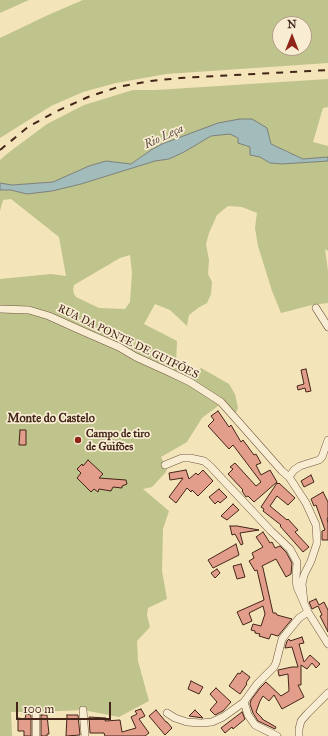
<!DOCTYPE html>
<html>
<head>
<meta charset="utf-8">
<style>
  body { margin:0 }
  #map { position:relative; width:328px; height:736px; overflow:hidden; background:#f4e4b9; font-family:"IM FELL Great Primer",serif }
  canvas { display:block }
  .north { position:absolute; left:272px; top:16px; width:40px; height:40px; box-sizing:border-box; background:#f8edd2; border:1px solid #b09d88; border-radius:50%; rotate:0deg; font-size:11px; font-weight:700; line-height:16px; text-align:center; color:#442519 }
  .north::after { content:''; display:block; margin:auto; width:14px; height:18px; background:#8f2418; clip-path:polygon(50% 0,100% 100%,50% 72%,0 100%) }
  .scale { position:absolute; left:16px; top:702px; width:95px; height:18px; box-sizing:border-box; border:2px solid #442519; border-top:0; padding-left:5px; font-size:12px; line-height:14px; white-space:nowrap; color:#442519; -webkit-text-stroke:3px #f8edd2; paint-order:stroke }
</style>
</head>
<body>
<div id="map">
<canvas width="328" height="736"></canvas>
<div class="north">N</div>
<div class="scale">100 m</div>
</div>
<script>
const ctx = document.querySelector('canvas').getContext('2d');
ctx.lineJoin = 'round';
function fillPath(path, color) {
  ctx.fillStyle = color;
  ctx.fill(path, 'evenodd');
}
function poly(rows) {
  const path = new Path2D();
  for (const r of rows) {
    path.moveTo(r[0], r[1]);
    for (let i = 2; i < r.length; i += 2) path.lineTo(r[i], r[i + 1]);
  }
  return path;
}
function strokePath(path, color, width, dash) {
  ctx.strokeStyle = color;
  ctx.lineWidth = width;
  ctx.lineCap = dash ? 'butt' : 'round';
  ctx.setLineDash(dash || []);
  ctx.stroke(path);
}
function drawText(font, color, halo, rows, align = 'center') {
  ctx.font = font + ' "IM FELL Great Primer",serif';
  ctx.lineWidth = 3.5;
  ctx.setLineDash([]);
  ctx.textBaseline = 'middle';
  ctx.strokeStyle = halo;
  ctx.fillStyle = color;
  for (const [text, x, y, turn = 0] of rows) {
    ctx.save();
    ctx.translate(x, y);
    ctx.rotate((+turn || 0) * Math.PI / 180);
    ctx.textAlign = isNaN(turn) ? turn : align;
    if (halo) ctx.strokeText(text, 0, 0);
    ctx.fillText(text, 0, 0);
    ctx.restore();
  }
}
fillPath(poly([
  [0,0,29,0,0,13],
  [83,0,328,0,328,63,166,74,116,83,83,92,51,106,0,138,0,38,48,15],
  [280,24,304,24,304,48,280,48],
  [328,79,328,107,323,108,313,142,328,146,328,157,303,159,271,144,267,128,189,134,162,144,151,150,131,164,106,161,89,166,53,182,12,185,0,183,0,160,8,153,47,124,84,105,133,90,156,90],
  [231,133,238,138,239,143,250,147,250,155,260,157,270,163,282,164,328,161,328,251,325,249,328,271,328,303,312,305,281,313,272,291,258,246,255,228,257,213,242,207,228,206,217,215,209,233,206,244,209,260,208,274,212,282,211,294,207,303,198,308,189,315,187,326,170,310,155,304,144,324,177,341,176,364,196,372,201,368,229,384,235,394,238,408,234,417,221,402,218,406,202,418,187,442,161,457,167,469,166,472,152,487,143,489,169,511,163,529,162,571,167,599,148,608,147,615,150,627,137,641,138,661,149,701,119,717,83,710,36,712,11,712,12,736,0,736,0,279,51,274,66,276,59,237,11,199,3,200,0,211,0,190,11,190,27,194,52,191,81,184,155,161,169,159,184,152,211,136],
  [130,255,132,273,130,302,125,309,99,308,76,297,74,294,73,289,74,285,120,258]
]), '#bfc38c');
const water = poly([
  [240,119,252,119,267,128,271,144,303,159,328,157,328,161,282,164,270,163,260,157,250,155,250,147,238,143,238,138,230,134,211,136,184,152,169,159,155,161,81,184,52,191,27,194,11,190,0,190,0,183,12,185,53,182,89,166,106,161,131,164,151,150,162,144,218,123,240,119]
]);
fillPath(water, '#a1bcba');
strokePath(water, '#7c807a', 1);
const building = poly([
  [306,369,311,391,306,392,305,388,298,390,297,386,304,384,301,370,306,369],
  [218,411,229,427,231,425,241,442,243,440,254,455,256,454,261,463,256,465,261,475,270,470,277,482,254,502,248,496,246,497,242,491,243,490,228,474,233,469,230,467,235,463,256,486,261,482,233,445,229,449,208,426,214,420,211,416,218,411],
  [20,430,26,430,26,445,19,445,20,430],
  [88,460,103,474,99,478,126,480,127,484,122,486,122,488,113,487,111,491,99,489,98,492,94,489,91,492,77,478,81,473,77,469,82,464,83,466,88,460],
  [186,470,189,479,196,473,198,475,203,470,213,481,198,496,192,490,191,492,187,488,176,503,169,497,183,478,170,480,169,473,186,470],
  [311,475,314,482,304,487,301,481,311,475],
  [277,483,278,484,279,483,295,498,288,505,277,496,270,506,287,520,288,519,298,530,295,532,309,547,303,552,280,526,281,525,263,511,264,509,261,507,277,483],
  [219,489,227,497,220,503,218,501,215,504,209,497,219,489],
  [323,492,328,502,328,518,327,519,328,523,328,540,322,540,322,531,325,530,316,505,314,506,311,499,323,492],
  [233,504,239,510,227,520,221,516,233,504],
  [230,526,237,526,259,530,240,533,243,544,241,545,235,534,232,535,230,526],
  [263,532,270,543,272,542,275,548,280,546,286,552,292,563,291,574,286,577,276,559,262,566,263,568,273,613,276,613,277,615,292,619,278,636,271,634,269,639,259,636,260,634,255,633,255,631,251,630,253,624,261,626,265,614,263,606,249,613,252,621,243,625,237,612,264,600,257,570,255,571,249,561,254,558,252,553,263,547,256,537,263,532],
  [236,544,239,555,213,568,208,560,236,544],
  [241,564,245,577,237,579,233,566,241,564],
  [217,569,220,573,215,578,211,573,217,569],
  [316,599,319,605,324,602,328,610,328,632,320,616,322,615,318,606,312,609,309,602,316,599],
  [302,637,304,643,299,644,304,662,310,655,320,664,316,668,312,663,307,669,301,665,301,685,298,685,304,697,282,709,274,695,269,701,263,696,260,701,256,712,262,718,262,719,276,727,275,729,258,721,253,713,250,704,251,700,260,688,266,682,281,696,289,691,288,674,279,676,278,670,292,667,298,667,292,647,285,648,287,641,289,639,290,641,302,637],
  [242,671,250,677,246,683,247,684,240,694,229,686,238,673,240,674,242,671],
  [191,681,203,687,199,694,188,689,191,681],
  [216,688,231,702,223,711,215,715,210,710,217,702,210,694,216,688],
  [141,709,145,716,139,719,149,733,145,736,105,736,104,733,90,733,89,717,106,718,105,721,120,720,122,732,136,728,131,717,137,714,135,711,141,709],
  [156,710,166,722,167,722,172,728,165,735,149,716,156,710],
  [195,710,203,718,189,716,195,710],
  [242,712,245,719,233,729,232,727,225,733,221,728,242,712],
  [26,714,31,715,31,736,24,736,24,731,18,731,18,718,25,719,26,714],
  [41,715,47,715,49,734,47,734,47,736,41,736,41,715],
  [67,715,78,715,80,735,66,736,67,715]
]);
fillPath(building, '#e39d8b');
strokePath(building, '#442519', 1);
const minor = poly([
  [316,308,328,327],
  [0,309,29,310,49,316,80,330,119,347,136,357,167,371,190,382,221,402,282,471,289,477,306,503,316,525,317,543,311,561,304,575,302,584,304,602],
  [165,465,182,458,190,458,204,461,210,466,271,531,290,549,297,562,296,579,297,587,308,612,328,644],
  [289,477,294,470,300,466,319,460,322,457,328,440],
  [244,702,248,715,255,725,277,736],
  [83,710,85,736],
  [36,712,36,736],
  [167,713,175,718,187,722,201,723,212,722,223,717,244,702,257,684,274,667,276,663,282,639,299,618,308,612],
  [299,736,299,729,301,721,308,713,328,693]
]);
strokePath(minor, '#705541', 8);
strokePath(minor, '#f8edd2', 7);
strokePath(poly([
  [0,150,28,127,55,112,88,97,118,87,151,81,180,78,328,70]
]), '#442519', 2, [7, 7]);
for (const [x, y, r, color] of [
  [78,440,4,"#8f2418"]
]) {
  const dot = new Path2D();
  dot.arc(x, y, r, 0, 2 * Math.PI);
  ctx.fillStyle = color;
  ctx.fill(dot);
  strokePath(dot, '#f8edd2', 1.5);
}
drawText('11px', '#442519', '#f8edd2', [
  ["RUA DA PONTE DE GUIFÕES",128,342,26]
]);
drawText('bold 11px', '#442519', '#f8edd2', [
  ["Campo de tiro",86,434],
  ["de Guifões",86,447]
], 'left');
drawText('italic 12px', '#5b4b41', '#f8edd2', [
  ["Rio Leça",164,137,-25]
]);
drawText('bold 12px', '#442519', '#f8edd2', [
  ["Monte do Castelo",51,419]
]);
</script>
</body>
</html>
